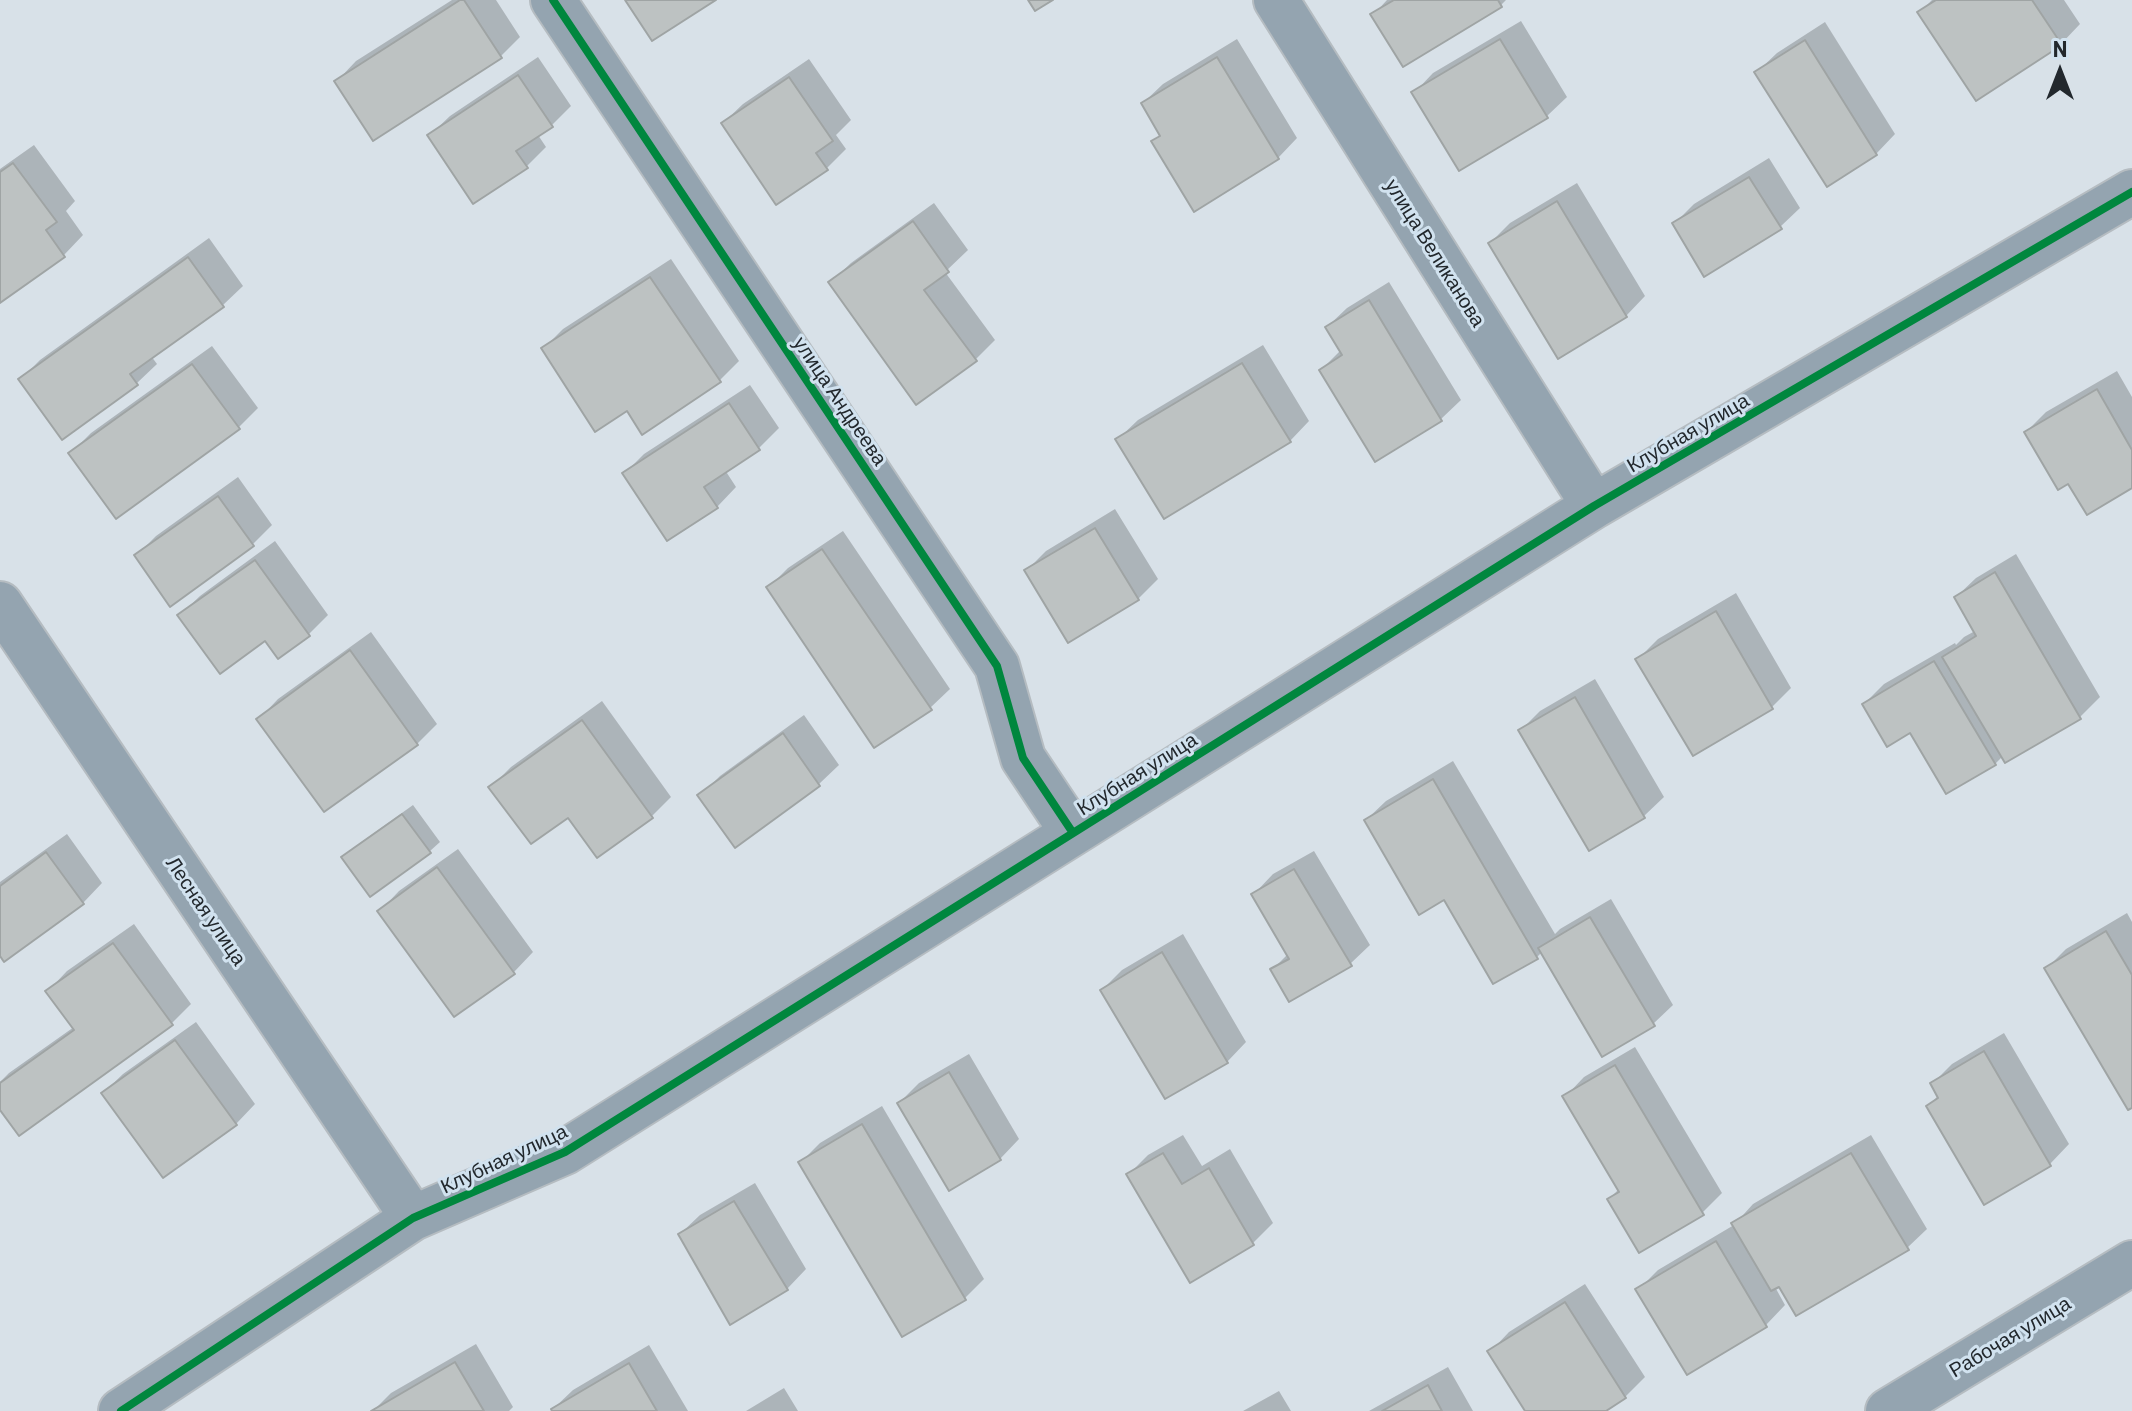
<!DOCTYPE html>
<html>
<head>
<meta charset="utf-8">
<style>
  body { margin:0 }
  #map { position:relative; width:2132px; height:1411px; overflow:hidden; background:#d8e1e8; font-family:Barlow,sans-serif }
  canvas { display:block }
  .north { position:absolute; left:2020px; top:32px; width:80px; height:80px; -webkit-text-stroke:6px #d1e2ef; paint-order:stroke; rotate:0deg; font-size:22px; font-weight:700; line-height:32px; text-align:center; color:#22282d }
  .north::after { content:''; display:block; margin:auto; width:28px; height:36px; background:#22282d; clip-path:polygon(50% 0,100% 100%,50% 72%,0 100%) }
</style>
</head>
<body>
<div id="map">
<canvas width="2132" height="1411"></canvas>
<div class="north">N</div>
</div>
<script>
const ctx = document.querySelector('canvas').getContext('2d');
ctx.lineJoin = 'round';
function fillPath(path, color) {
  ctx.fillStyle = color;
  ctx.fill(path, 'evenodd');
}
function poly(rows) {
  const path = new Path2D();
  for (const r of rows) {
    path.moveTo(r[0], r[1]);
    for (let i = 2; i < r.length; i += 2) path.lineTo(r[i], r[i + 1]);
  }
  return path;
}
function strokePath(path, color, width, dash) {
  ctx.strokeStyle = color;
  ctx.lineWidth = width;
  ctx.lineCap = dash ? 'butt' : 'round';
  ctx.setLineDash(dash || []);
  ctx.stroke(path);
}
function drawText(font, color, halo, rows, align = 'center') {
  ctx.font = font + ' Barlow,sans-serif';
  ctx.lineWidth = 6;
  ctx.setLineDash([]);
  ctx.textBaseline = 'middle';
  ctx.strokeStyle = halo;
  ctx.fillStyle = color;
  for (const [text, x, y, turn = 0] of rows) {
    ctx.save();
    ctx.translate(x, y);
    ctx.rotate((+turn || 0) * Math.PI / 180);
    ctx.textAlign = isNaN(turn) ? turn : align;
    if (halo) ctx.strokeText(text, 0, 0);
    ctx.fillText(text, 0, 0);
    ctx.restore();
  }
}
fillPath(poly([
  [452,0,496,0,520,37,500,57,337,81,356,61],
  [1387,0,1506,0,1501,5,1373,15],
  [1932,0,2064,0,2080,24,2061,44,1920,12],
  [1521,21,1567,97,1547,116,1414,93,1433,73],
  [1825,22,1895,134,1876,154,1757,72,1777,53],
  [1237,39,1297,138,1278,158,1154,142,1161,134,1143,103,1163,84],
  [538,57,571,106,551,126,538,135,546,147,527,166,430,135,450,116],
  [809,59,851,120,836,135,846,149,826,169,723,123,743,104],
  [34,145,75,201,66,211,83,235,64,255,0,300,0,169],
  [1769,158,1800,208,1780,227,1674,224,1694,204],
  [1577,183,1645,296,1626,316,1490,243,1510,223],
  [934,203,968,250,945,272,995,340,975,360,831,282,851,263],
  [209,238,243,286,223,305,151,356,157,364,137,383,62,437,21,379,40,360],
  [671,259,739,361,719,381,627,409,543,349,563,329],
  [1389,282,1461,400,1441,419,1375,460,1321,370,1341,350,1327,327,1347,308],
  [1263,345,1309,421,1290,441,1118,439,1138,420],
  [212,346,258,408,238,428,71,453,91,433],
  [2117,371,2132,397,2132,486,2069,481,2026,432,2046,412],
  [750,385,779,428,759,448,725,470,736,487,717,507,625,473,644,454],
  [238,477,272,525,253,544,171,604,136,556,156,536],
  [1115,509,1158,579,1138,599,1026,571,1046,551],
  [843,531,950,689,930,708,768,588,788,568],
  [275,541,328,615,308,635,266,638,180,615,200,596],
  [2016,554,2100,697,2080,717,2005,761,2003,756,1995,764,1911,731,1864,704,1884,684,1955,643,1956,645,1964,637,1975,631,1956,597,1976,578],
  [1736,593,1791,688,1772,707,1638,659,1658,639],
  [371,632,437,724,417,744,259,719,278,699],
  [1595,679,1664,797,1644,816,1590,848,1520,731,1540,711],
  [602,701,671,797,652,816,597,856,568,815,491,787,511,767],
  [804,715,839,765,819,784,736,845,700,796,720,776],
  [1453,761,1555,934,1560,929,1611,899,1673,1005,1653,1024,1543,951,1537,957,1494,982,1444,897,1366,820,1386,801],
  [413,805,440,842,430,851,370,894,343,857,353,848],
  [67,834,102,883,83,903,0,953,0,882],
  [458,849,533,952,514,972,380,911,399,891],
  [1314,851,1370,945,1350,964,1272,970,1289,953,1254,894,1273,874],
  [2127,913,2132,922,2132,1105,2046,969,2066,949],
  [134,924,191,1004,172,1023,0,1107,0,1082,9,1073,74,1027,48,991,67,971],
  [1183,934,1246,1042,1227,1062,1102,990,1122,970],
  [196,1022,255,1104,236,1124,103,1093,123,1074],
  [2004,1033,2069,1144,2050,1164,1928,1106,1939,1095,1932,1084,1952,1064],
  [1635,1047,1722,1193,1702,1213,1609,1199,1619,1189,1565,1097,1584,1077],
  [969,1054,1019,1139,1000,1159,899,1103,919,1083],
  [882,1106,984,1279,965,1298,800,1163,820,1143],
  [1183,1135,1202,1166,1230,1149,1273,1223,1253,1243,1191,1280,1129,1174,1148,1155],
  [1871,1135,1927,1229,1907,1248,1775,1287,1785,1305,1766,1325,1638,1290,1658,1270,1734,1225,1753,1204],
  [755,1183,806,1269,787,1289,680,1234,700,1215],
  [1585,1284,1645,1377,1625,1397,1603,1411,1527,1411,1490,1352,1509,1332],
  [476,1344,513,1407,509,1411,373,1411,391,1393],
  [649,1345,688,1411,554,1411,553,1409,573,1390],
  [1448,1367,1473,1411,1369,1411],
  [784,1388,798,1411,746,1411],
  [1279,1391,1291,1411,1243,1411]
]), '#0003');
const building = poly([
  [460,0,464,0,502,58,373,141,334,81,460,0],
  [625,0,716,0,652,41,625,0],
  [1028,0,1053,0,1035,11,1028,0],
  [1394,0,1498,0,1502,7,1403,67,1370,14,1394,0],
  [1936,0,2032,0,2062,45,1976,101,1917,12,1936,0],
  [1500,39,1548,118,1459,171,1411,92,1500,39],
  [1805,40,1877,155,1827,187,1754,72,1805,40],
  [1217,57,1279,159,1194,212,1151,141,1160,136,1141,103,1217,57],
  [518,75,553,127,516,151,528,168,473,204,427,135,518,75],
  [789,77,833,141,816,153,828,170,776,205,721,123,789,77],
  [13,163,57,222,46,230,65,257,0,303,0,172,13,163],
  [1749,177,1782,229,1704,277,1672,223,1749,177],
  [1557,201,1627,317,1558,359,1488,243,1557,201],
  [913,221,949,272,924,290,977,361,916,405,828,282,913,221],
  [188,257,224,307,130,374,138,385,62,440,18,379,188,257],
  [650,277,721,382,642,435,627,411,595,432,541,348,650,277],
  [1369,300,1442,421,1375,462,1319,370,1342,355,1325,327,1369,300],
  [1242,363,1291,442,1164,519,1115,439,1242,363],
  [192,364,240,429,116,519,68,453,192,364],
  [2097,389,2132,450,2132,488,2087,515,2068,484,2058,490,2024,432,2097,389],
  [729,403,760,450,704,487,718,508,667,541,622,473,729,403],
  [218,496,254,546,170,607,134,555,218,496],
  [1095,528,1139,600,1068,643,1024,570,1095,528],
  [822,549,932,710,874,748,766,587,822,549],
  [255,560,310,636,278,659,265,641,220,674,177,615,255,560],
  [1995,572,2081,719,2005,763,1942,657,1976,636,1954,597,1995,572],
  [1716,611,1773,709,1693,756,1635,659,1716,611],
  [350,650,418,745,324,812,256,719,350,650],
  [1934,661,1996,765,1946,794,1910,733,1887,747,1862,704,1934,661],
  [1575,697,1645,818,1589,851,1518,730,1575,697],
  [582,720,653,818,597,858,568,818,531,844,488,787,582,720],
  [783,733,820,786,735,848,697,795,783,733],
  [1433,779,1538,959,1493,984,1444,900,1419,915,1364,820,1433,779],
  [402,814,431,853,370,897,341,857,402,814],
  [46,852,84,904,4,962,0,956,0,886,46,852],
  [437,867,515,974,454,1017,377,911,437,867],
  [1294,869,1352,966,1289,1002,1270,969,1289,959,1251,894,1294,869],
  [1590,917,1655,1026,1602,1057,1538,948,1590,917],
  [2106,931,2132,975,2132,1108,2128,1110,2044,968,2106,931],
  [113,943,173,1025,19,1136,0,1110,0,1083,74,1030,45,991,113,943],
  [1162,952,1228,1063,1165,1099,1100,990,1162,952],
  [175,1040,237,1125,163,1178,101,1093,175,1040],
  [1984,1051,2051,1166,1984,1205,1926,1106,1938,1098,1930,1083,1984,1051],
  [1615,1065,1704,1215,1639,1253,1607,1199,1619,1192,1562,1096,1615,1065],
  [949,1072,1001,1160,949,1191,897,1103,949,1072],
  [862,1124,966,1300,902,1337,798,1162,862,1124],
  [1163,1153,1182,1184,1209,1168,1254,1245,1190,1283,1126,1174,1163,1153],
  [1851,1153,1909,1250,1796,1316,1779,1287,1771,1291,1731,1223,1851,1153],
  [734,1201,788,1290,730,1325,678,1234,734,1201],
  [1716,1241,1767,1327,1687,1375,1635,1289,1716,1241],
  [1565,1302,1626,1398,1606,1411,1525,1411,1487,1351,1565,1302],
  [455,1362,484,1411,371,1411,455,1362],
  [629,1363,657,1411,552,1411,551,1409,629,1363],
  [1428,1385,1442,1411,1382,1411,1428,1385]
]);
fillPath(building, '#bdc2c2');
strokePath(building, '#9fa4a4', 2);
const minor = poly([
  [553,0,997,666,1023,758,1073,833],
  [1276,0,1594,506],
  [0,604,413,1218],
  [121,1411,413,1218,565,1152,1594,506,2132,192]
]);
const tertiary = poly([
  [1888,1411,2132,1263]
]);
strokePath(minor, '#b5bcc1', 48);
strokePath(tertiary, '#b5bcc1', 48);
strokePath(minor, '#94a4b0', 44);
strokePath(tertiary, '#94a4b0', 44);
strokePath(poly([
  [553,0,997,666,1023,758,1073,833],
  [121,1411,413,1218,565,1152,1594,506,2132,192]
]), '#00873e', 8);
drawText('20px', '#22282d', '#d1e2ef', [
  ["улица Великанова",1435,253,58],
  ["улица Андреева",840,401,56],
  ["Клубная улица",1688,433,-30],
  ["Клубная улица",1137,774,-32],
  ["Лесная улица",206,911,56],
  ["Клубная улица",504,1159,-25],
  ["Рабочая улица",2010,1337,-31]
]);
</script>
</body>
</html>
